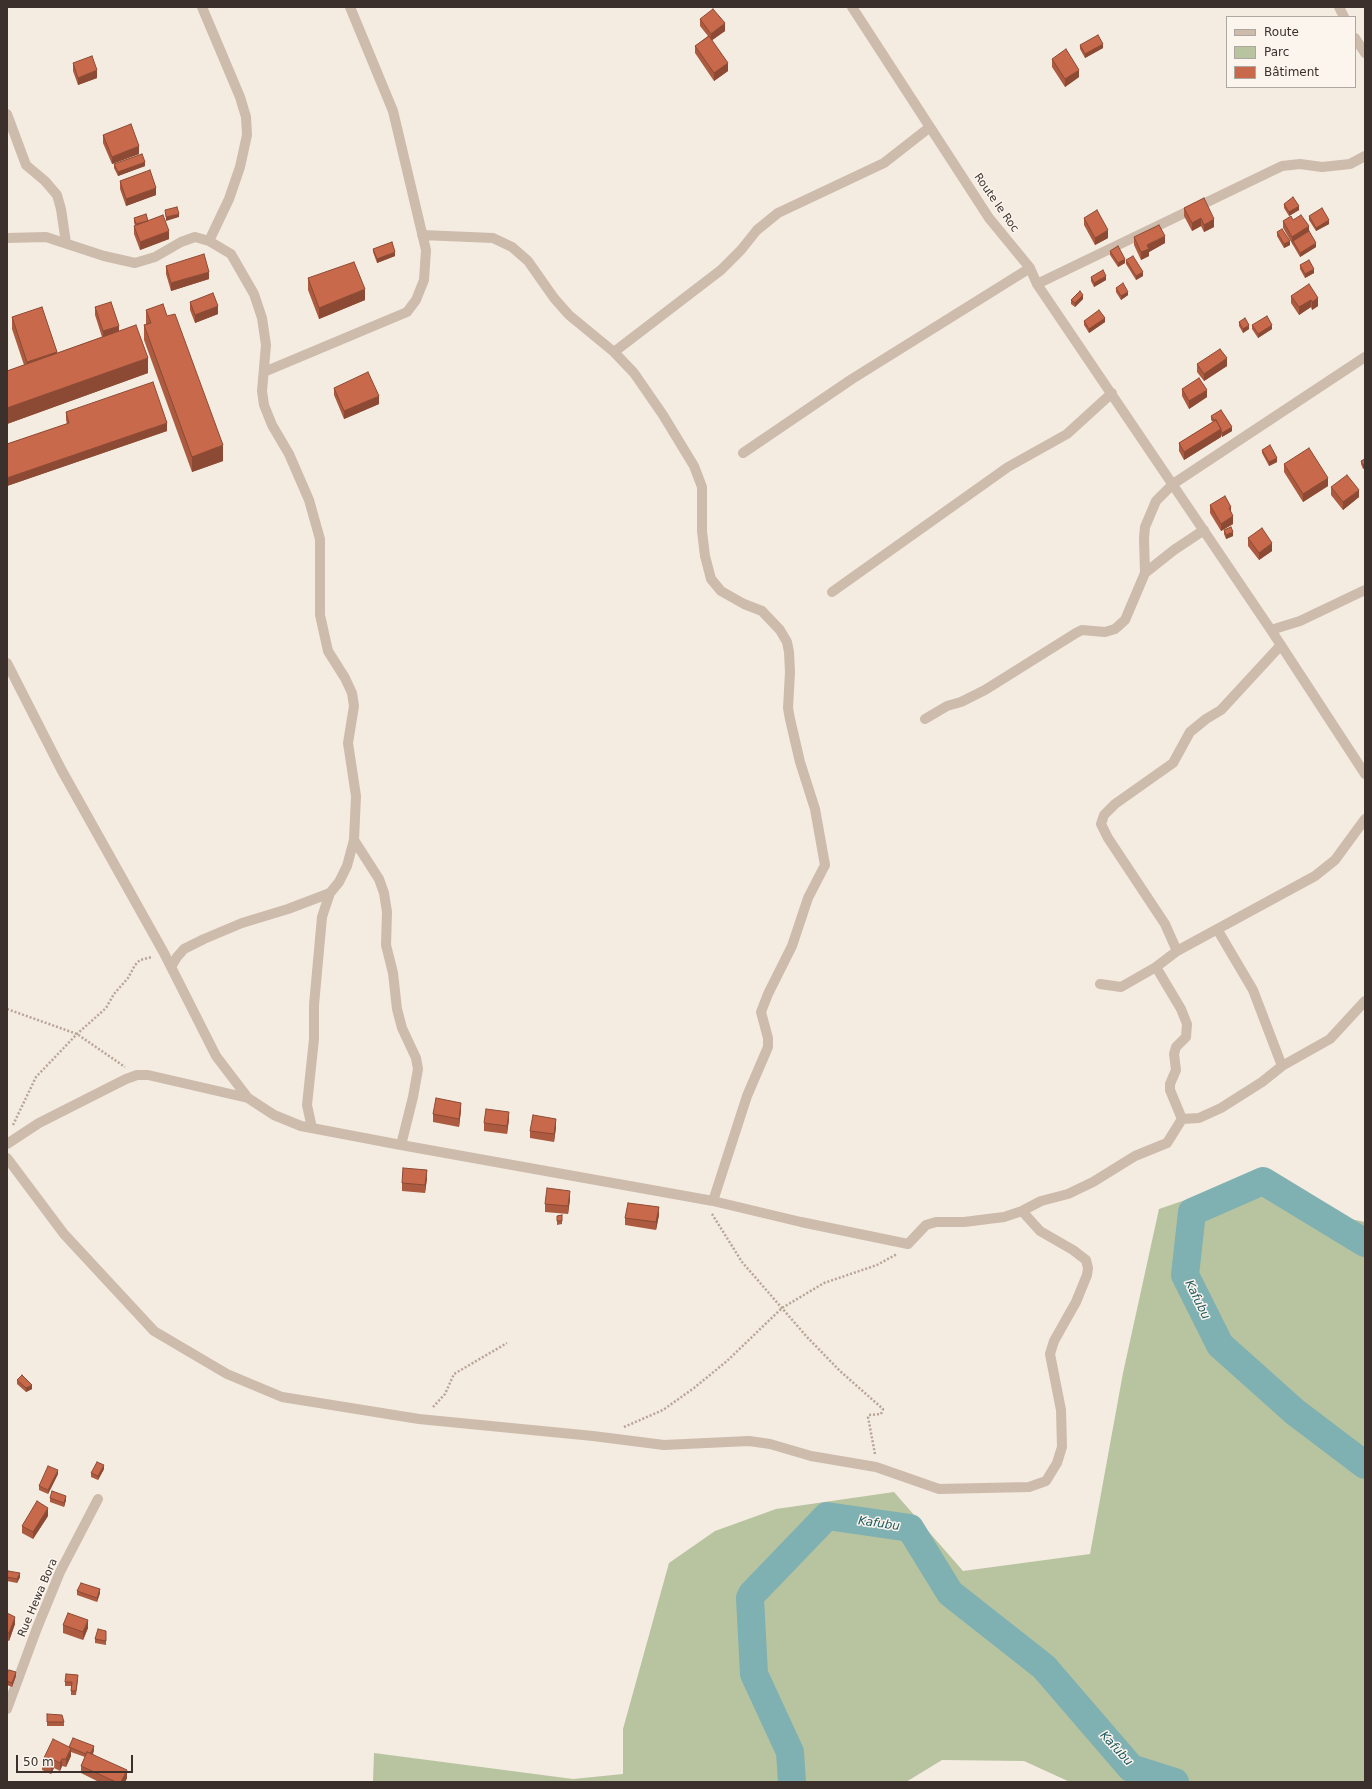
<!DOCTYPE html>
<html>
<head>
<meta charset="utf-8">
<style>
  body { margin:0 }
  #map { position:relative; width:1372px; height:1789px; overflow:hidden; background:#f4ebe1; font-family:"DejaVu Sans",sans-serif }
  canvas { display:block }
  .frame { position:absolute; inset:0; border:8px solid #3b302b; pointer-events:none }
  .legend { position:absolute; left:1226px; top:16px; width:130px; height:72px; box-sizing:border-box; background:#fbf5ee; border:1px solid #aea6a0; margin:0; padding:5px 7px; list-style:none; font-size:12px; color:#3b302b }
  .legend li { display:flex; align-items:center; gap:8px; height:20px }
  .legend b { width:20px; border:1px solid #aea6a0 }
  .scale { position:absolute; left:16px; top:1755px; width:117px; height:18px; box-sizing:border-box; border:2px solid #3b302b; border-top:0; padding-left:5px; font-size:12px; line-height:14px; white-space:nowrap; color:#3b302b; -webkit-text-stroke:3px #fbf5ee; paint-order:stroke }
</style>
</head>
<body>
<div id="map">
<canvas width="1372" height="1789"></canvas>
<div class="frame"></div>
<ul class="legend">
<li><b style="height:5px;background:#cdbbac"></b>Route</li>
<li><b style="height:11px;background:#b8c4a0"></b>Parc</li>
<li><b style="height:11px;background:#c8694b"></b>Bâtiment</li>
</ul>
<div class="scale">50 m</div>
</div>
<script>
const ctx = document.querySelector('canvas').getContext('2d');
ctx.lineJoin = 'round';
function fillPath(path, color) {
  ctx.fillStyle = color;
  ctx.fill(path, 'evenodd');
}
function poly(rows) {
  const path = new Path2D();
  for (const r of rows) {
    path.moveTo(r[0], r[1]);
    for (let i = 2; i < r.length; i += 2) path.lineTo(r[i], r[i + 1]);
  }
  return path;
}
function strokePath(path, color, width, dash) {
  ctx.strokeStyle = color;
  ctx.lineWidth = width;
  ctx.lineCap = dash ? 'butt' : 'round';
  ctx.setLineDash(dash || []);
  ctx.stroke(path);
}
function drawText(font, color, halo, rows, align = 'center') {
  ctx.font = font + ' "DejaVu Sans",sans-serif';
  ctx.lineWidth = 3;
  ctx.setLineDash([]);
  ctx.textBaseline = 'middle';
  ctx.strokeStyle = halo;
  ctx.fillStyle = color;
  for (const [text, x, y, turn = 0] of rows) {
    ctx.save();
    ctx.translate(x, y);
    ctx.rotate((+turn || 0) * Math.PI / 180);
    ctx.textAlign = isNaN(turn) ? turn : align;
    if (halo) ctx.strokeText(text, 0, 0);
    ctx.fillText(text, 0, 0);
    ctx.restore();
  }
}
fillPath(poly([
  [1226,1186,1307,1210,1365,1222,1365,1782,1070,1782,1024,1761,942,1760,906,1782,373,1782,374,1753,573,1779,623,1774,623,1729,669,1563,715,1531,776,1509,894,1492,963,1571,1090,1554,1123,1373,1159,1209]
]), '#b8c4a0');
strokePath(poly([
  [1365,1243,1263,1181,1192,1212,1185,1275,1220,1345,1295,1412,1365,1465],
  [792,1782,790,1752,754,1674,750,1598,752,1594,827,1516,910,1528,950,1593,1044,1667,1131,1768,1175,1782]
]), '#7fb0b2', 28);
strokePath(poly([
  [7,1009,77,1034,125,1067],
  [13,1125,36,1077,77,1034,106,1008,114,994,128,978,135,965,140,960,152,957],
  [712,1214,742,1262,807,1337,840,1371,883,1409,881,1414,869,1415,868,1417,875,1454],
  [433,1407,445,1394,454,1374,507,1343],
  [624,1427,663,1410,694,1388,727,1361,782,1308,824,1283,877,1265,897,1254]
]), '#b9a596', 2.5, [2, 2]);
strokePath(poly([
  [202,7,240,97,246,117,247,135,240,167,229,199,209,241],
  [852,7,989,218,1030,268,1037,284,1271,630,1365,774],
  [1339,7,1344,17],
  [1355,38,1365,53],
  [7,114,26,165,45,181,57,195,61,209,66,243],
  [422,235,493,238,512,247,528,261,554,298,569,315,614,352,634,373,663,415,694,466,702,487,702,531,705,556,711,579,721,591,744,604,762,611,780,630,787,642,789,652,790,672,788,708,790,719,800,762,815,809,825,865,808,898,792,946,768,994,761,1012,768,1038,768,1047,747,1096,713,1201],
  [7,238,46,237,104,256,135,263,155,257,181,242,195,237,209,241,231,254,254,294,262,318,266,345,262,391,264,405,272,425,289,454,309,500,320,539,320,615,328,651,345,678,352,693,354,706,348,743,356,796,354,840,347,866,339,882,330,893,322,917,314,1005,314,1039,307,1105,312,1128],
  [1037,284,1282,166,1300,164,1322,167,1350,164,1365,156],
  [614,352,721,270,741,250,757,230,778,213,884,163,930,127],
  [264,372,407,312,416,300,424,280,426,250,393,111,350,7],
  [743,453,852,379,1030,268],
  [1145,573,1174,550,1204,530],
  [832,592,1008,467,1067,434,1112,393],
  [1271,630,1300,621,1365,590],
  [7,663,61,769,164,953,216,1056,248,1098],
  [925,719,947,706,961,702,985,690,1076,633,1082,630,1105,632,1115,629,1125,620,1145,573,1144,538,1145,527,1156,501,1173,484,1365,357],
  [354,840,379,879,384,893,387,912,386,945,393,973,397,1009,402,1028,416,1058,418,1069,413,1097,401,1145],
  [1217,929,1253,990,1282,1066],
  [1177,951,1165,924,1108,838,1101,824,1104,815,1115,804,1173,763,1190,732,1206,719,1221,710,1281,645],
  [171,967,177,957,184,949,204,939,242,923,288,909,330,893],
  [1100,984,1121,987,1156,967],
  [1182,1119,1170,1090,1170,1084,1176,1070,1174,1054,1176,1047,1186,1037,1187,1024,1181,1009,1156,967,1177,951,1315,876,1335,860,1365,819],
  [7,1144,39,1123,126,1079,137,1075,148,1075,248,1098,274,1115,301,1126,401,1145,713,1201,801,1222,908,1244,926,1225,936,1222,964,1222,1004,1217,1022,1211,1041,1201,1068,1194,1093,1182,1135,1156,1167,1143,1182,1119,1199,1118,1221,1108,1262,1082,1282,1066,1330,1039,1365,1001],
  [7,1158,64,1234,154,1331,227,1374,282,1397,419,1419,593,1436,664,1445,749,1441,770,1444,811,1456,876,1467,939,1489,1029,1487,1046,1481,1057,1463,1062,1447,1061,1410,1050,1354,1054,1341,1076,1302,1087,1275,1088,1268,1086,1260,1073,1250,1040,1231,1022,1211],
  [7,1709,37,1628,60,1572,98,1499]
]), '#cdbbac', 10);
fillPath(poly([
  [700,19,725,31,712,40,728,71,714,81,695,53,695,46,708,36,700,26],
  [1080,45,1103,48,1085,58,1080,49],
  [1052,59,1079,77,1065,87,1052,67],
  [73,63,97,78,78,85,73,71],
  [103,135,139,154,112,164,103,143],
  [114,164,145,166,118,176,114,168],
  [120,181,156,195,126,206,120,189],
  [1284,204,1299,210,1289,216,1284,208],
  [1184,208,1214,227,1204,232,1201,226,1192,231,1184,216],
  [1309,216,1329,224,1316,231,1309,220],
  [134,218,148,221,169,239,140,250,134,234,134,226,135,226,134,222],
  [1084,218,1108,238,1095,245,1084,225],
  [1293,220,1309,231,1316,247,1300,257,1283,228,1283,221],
  [1277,232,1290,245,1284,248,1277,236],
  [1134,237,1165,243,1149,252,1149,256,1141,260,1134,245],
  [373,249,395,256,377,263,373,252],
  [1110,251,1125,263,1118,267,1110,255],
  [1126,260,1143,276,1136,280,1126,264],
  [1300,265,1314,273,1305,278,1300,269],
  [166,266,209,279,171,291,166,274],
  [1091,277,1106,280,1094,287,1091,281],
  [308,278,365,300,319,319,308,290],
  [1116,288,1128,295,1121,300,1116,292],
  [1291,296,1318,298,1318,306,1312,310,1311,307,1299,315,1291,303],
  [1083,299,1075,307,1071,304,1071,300],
  [190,302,218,314,195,323,190,310],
  [95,307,119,331,148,373,7,424,7,371,24,365,12,329,12,317,57,353,102,337,95,315],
  [146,310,223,461,192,472,144,340,144,325,146,324],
  [1084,321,1105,322,1089,333,1084,325],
  [1239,322,1249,329,1243,333,1239,326],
  [1252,325,1272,329,1258,338,1252,329],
  [1197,364,1227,366,1204,381,1197,372],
  [334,388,379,404,344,419,334,395],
  [1182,389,1207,397,1189,409,1182,396],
  [66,412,167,431,7,486,7,444,67,424,66,420],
  [1211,416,1232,431,1222,437,1221,435,1221,437,1184,460,1179,451,1179,443,1213,422,1211,420],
  [1262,450,1277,462,1269,466,1262,453],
  [1365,459,1363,469,1361,464,1361,461],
  [1284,464,1328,486,1303,502,1284,472],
  [1331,487,1359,497,1343,510,1331,495],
  [1210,505,1231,512,1233,524,1221,531,1210,513],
  [1224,530,1233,536,1226,539,1224,534],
  [1248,538,1272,551,1259,560,1248,546],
  [461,1110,459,1127,433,1122,433,1114],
  [509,1119,507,1134,484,1131,484,1123],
  [556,1127,554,1142,530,1138,530,1131],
  [427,1178,425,1193,402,1191,402,1183],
  [570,1199,568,1214,545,1212,545,1204],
  [562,1215,562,1224,557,1225,557,1216],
  [659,1215,656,1230,625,1225,625,1218],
  [17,1380,32,1389,26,1392,17,1384],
  [104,1469,98,1480,91,1477,91,1473],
  [58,1474,48,1494,39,1490,39,1486],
  [50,1498,66,1500,64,1507,50,1502],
  [48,1516,33,1539,22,1533,22,1526],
  [7,1574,20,1577,17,1583,7,1581],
  [77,1591,100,1593,97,1602,77,1595],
  [7,1613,15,1624,9,1641,7,1640],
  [63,1625,88,1628,83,1640,63,1633],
  [106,1631,106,1645,95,1643,95,1639],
  [7,1674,16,1676,12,1687,7,1685],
  [78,1679,76,1695,71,1695,71,1686,65,1686,65,1682],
  [47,1714,64,1722,64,1726,47,1726],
  [69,1747,94,1750,93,1754,127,1778,125,1782,99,1782,81,1773,81,1766,85,1757,71,1752,71,1756,66,1767,62,1766,60,1771,54,1768,51,1774,42,1770,42,1762]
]), '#ac5a40');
fillPath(poly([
  [725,23,725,31,711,41,711,34],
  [1103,44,1103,48,1085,58,1085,54],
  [728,63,728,71,714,81,714,73],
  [97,70,97,78,78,85,78,78],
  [1079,70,1079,77,1065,87,1065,79],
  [139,146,139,154,112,164,112,157],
  [145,162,145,166,118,176,118,172],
  [156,188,156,195,126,206,126,199],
  [1299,206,1299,210,1289,216,1289,212],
  [179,214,179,217,166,221,166,217],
  [1201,218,1201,226,1192,231,1192,223],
  [1214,219,1214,227,1204,232,1204,225],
  [1329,220,1329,224,1316,231,1316,228],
  [1309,226,1309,234,1293,241,1292,245,1292,237],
  [1108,230,1108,238,1095,245,1095,238],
  [169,231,169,239,140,250,140,242],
  [1165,236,1165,243,1149,252,1149,256,1141,260,1141,252,1147,245],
  [1290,241,1290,245,1284,248,1284,244],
  [1316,243,1316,247,1300,257,1300,253],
  [395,252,395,256,377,263,377,259],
  [1125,259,1125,263,1118,267,1118,263],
  [1314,269,1314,273,1305,278,1305,274],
  [209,272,209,279,171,291,171,283],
  [1143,272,1143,276,1136,280,1136,276],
  [1106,276,1106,280,1094,287,1094,283],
  [365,289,365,300,319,319,319,308],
  [1128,292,1128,295,1121,300,1121,296],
  [1083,295,1083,299,1075,307,1075,303],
  [1318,298,1318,306,1312,310,1312,302],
  [1311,300,1311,307,1299,315,1299,307],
  [218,306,218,314,195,323,195,315],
  [1105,318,1105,322,1089,333,1089,329],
  [1249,325,1249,329,1243,333,1243,329],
  [1272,325,1272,329,1258,338,1258,334],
  [119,326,119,333,103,339,103,331],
  [57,352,57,364,27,374,27,362],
  [148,358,148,373,7,424,7,408],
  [1227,358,1227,366,1204,381,1204,374],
  [1207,390,1207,397,1189,409,1189,401],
  [379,396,379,404,344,419,344,411],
  [167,423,167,431,7,486,7,478],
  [1232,427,1232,431,1222,437,1222,433],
  [1221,429,1221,437,1184,460,1184,452],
  [223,445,223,461,192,472,192,457],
  [1277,458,1277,462,1269,466,1269,462],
  [1365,464,1365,468,1363,469,1363,465],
  [1328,478,1328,486,1303,502,1303,494],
  [1359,490,1359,497,1343,510,1343,502],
  [1231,507,1231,514,1229,508],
  [1233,516,1233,524,1221,531,1221,524],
  [1233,532,1233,536,1226,539,1226,535],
  [1272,543,1272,551,1259,560,1259,553],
  [461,1103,461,1110,459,1127,459,1119],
  [509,1112,509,1119,507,1134,507,1126],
  [556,1119,556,1127,554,1142,554,1134],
  [427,1170,427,1178,425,1193,425,1185],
  [570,1191,570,1199,568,1214,568,1206],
  [659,1207,659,1215,656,1230,656,1222],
  [32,1385,32,1389,26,1392,26,1388],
  [104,1465,104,1469,98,1480,98,1476],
  [58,1470,58,1474,48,1494,48,1490],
  [66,1496,66,1500,64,1507,64,1503],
  [48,1508,48,1516,33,1539,33,1532],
  [20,1573,20,1577,17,1583,17,1579],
  [100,1589,100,1593,97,1602,97,1598],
  [15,1617,15,1624,9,1641,9,1633],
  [88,1620,88,1628,83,1640,83,1632],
  [16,1672,16,1676,12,1687,12,1683],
  [94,1746,94,1750,91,1759,91,1755],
  [71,1748,71,1756,66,1767,66,1759],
  [62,1759,62,1766,60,1771,60,1763],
  [54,1760,54,1768,51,1774,51,1767],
  [127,1770,127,1778,125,1782,121,1782]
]), '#8c4a34');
const building = poly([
  [713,9,725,23,711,34,700,19,713,9],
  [1098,35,1103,44,1085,54,1080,45,1098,35],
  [709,36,728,63,714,73,695,46,709,36],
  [1066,49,1079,70,1065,79,1052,59,1066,49],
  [92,56,97,70,78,78,73,63,92,56],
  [131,124,139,146,112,157,103,135,131,124],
  [142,154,145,162,118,172,114,164,142,154],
  [150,170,156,188,126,199,120,181,150,170],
  [1293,197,1299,206,1289,212,1284,204,1293,197],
  [1204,198,1214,219,1204,225,1201,218,1192,223,1184,208,1204,198],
  [177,207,179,214,166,217,165,210,177,207],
  [1322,208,1329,220,1316,228,1309,216,1322,208],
  [1097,210,1108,230,1095,238,1084,218,1097,210],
  [146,214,148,221,136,224,134,218,146,214],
  [163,215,169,231,140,242,134,226,163,215],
  [1301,215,1309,226,1292,237,1283,221,1291,216,1293,220,1301,215],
  [1159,225,1165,236,1147,245,1149,249,1141,252,1134,237,1159,225],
  [1282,229,1290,241,1284,244,1277,232,1282,229],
  [1309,231,1316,243,1300,253,1293,241,1309,231],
  [392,242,395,252,377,259,373,249,392,242],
  [1118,246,1125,259,1118,263,1110,251,1118,246],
  [204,254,209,272,171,283,166,266,204,254],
  [1133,256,1143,272,1136,276,1126,260,1133,256],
  [1309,260,1314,269,1305,274,1300,265,1309,260],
  [354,262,365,289,319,308,308,278,354,262],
  [1103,270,1106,276,1094,283,1091,277,1103,270],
  [1123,283,1128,292,1121,296,1116,288,1123,283],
  [1309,284,1318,298,1312,302,1311,300,1299,307,1291,296,1309,284],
  [1080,291,1083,295,1075,303,1071,300,1080,291],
  [213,293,218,306,195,315,190,302,213,293],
  [111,302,119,326,103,331,95,307,111,302],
  [163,304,167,316,175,314,223,445,192,457,144,325,151,323,146,310,163,304],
  [42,307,57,352,27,362,12,317,42,307],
  [1099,310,1105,318,1089,329,1084,321,1099,310],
  [1267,316,1272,325,1258,334,1252,325,1267,316],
  [1245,318,1249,325,1243,329,1239,322,1245,318],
  [136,325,148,358,7,408,7,371,136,325],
  [1220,349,1227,358,1204,374,1197,364,1220,349],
  [368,372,379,396,344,411,334,388,368,372],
  [1199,378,1207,390,1189,401,1182,389,1199,378],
  [153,382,167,423,7,478,7,444,69,423,66,412,153,382],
  [1221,410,1232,427,1222,433,1221,431,1221,429,1216,420,1214,420,1211,416,1221,410],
  [1216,420,1221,429,1184,452,1179,443,1216,420],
  [1270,445,1277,458,1269,462,1262,450,1270,445],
  [1309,448,1328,478,1303,494,1284,464,1309,448],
  [1365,459,1365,464,1363,465,1361,461,1365,459],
  [1347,475,1359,490,1343,502,1331,487,1347,475],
  [1225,496,1231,507,1229,508,1233,516,1221,524,1210,505,1225,496],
  [1231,527,1233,532,1226,535,1224,530,1231,527],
  [1262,528,1272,543,1259,553,1248,538,1262,528],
  [436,1098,461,1103,459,1119,433,1114,436,1098],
  [486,1109,509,1112,507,1126,484,1123,486,1109],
  [533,1115,556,1119,554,1134,530,1131,533,1115],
  [403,1168,427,1170,425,1185,402,1183,403,1168],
  [547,1188,570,1191,568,1206,545,1204,547,1188],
  [628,1203,659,1207,656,1222,625,1218,628,1203],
  [562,1215,562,1221,557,1221,557,1216,562,1215],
  [22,1375,32,1385,26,1388,17,1380,22,1375],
  [97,1462,104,1465,98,1476,91,1473,97,1462],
  [48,1466,58,1470,48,1490,39,1486,48,1466],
  [52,1491,66,1496,64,1503,50,1498,52,1491],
  [37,1501,48,1508,33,1532,22,1526,37,1501],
  [8,1571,20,1573,17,1579,7,1577,8,1571],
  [81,1583,100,1589,97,1598,77,1591,81,1583],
  [7,1613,15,1617,9,1633,7,1632,7,1613],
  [68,1613,88,1620,83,1632,63,1625,68,1613],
  [98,1629,106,1631,106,1641,95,1639,98,1629],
  [9,1670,16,1672,12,1683,7,1681,7,1674,9,1670],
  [66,1674,78,1675,76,1691,71,1691,72,1682,65,1682,66,1674],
  [47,1714,62,1715,64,1722,47,1722,47,1714],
  [73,1738,94,1746,91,1753,87,1752,86,1754,69,1747,73,1738],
  [53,1739,71,1748,66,1759,62,1759,60,1763,54,1760,51,1767,42,1762,53,1739],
  [87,1752,127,1770,121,1782,116,1782,81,1766,87,1752]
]);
fillPath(building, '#c8694b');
strokePath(building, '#8c4a34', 1);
drawText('11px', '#3b302b', '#fbf5ee', [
  ["Route le Roc",996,203,55],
  ["Rue Hewa Bora",38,1598,-67]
]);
drawText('italic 12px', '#1f5a5e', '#fbf5ee', [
  ["Kafubu",1197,1300,64],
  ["Kafubu",879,1524,8],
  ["Kafubu",1116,1749,47]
]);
</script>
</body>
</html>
